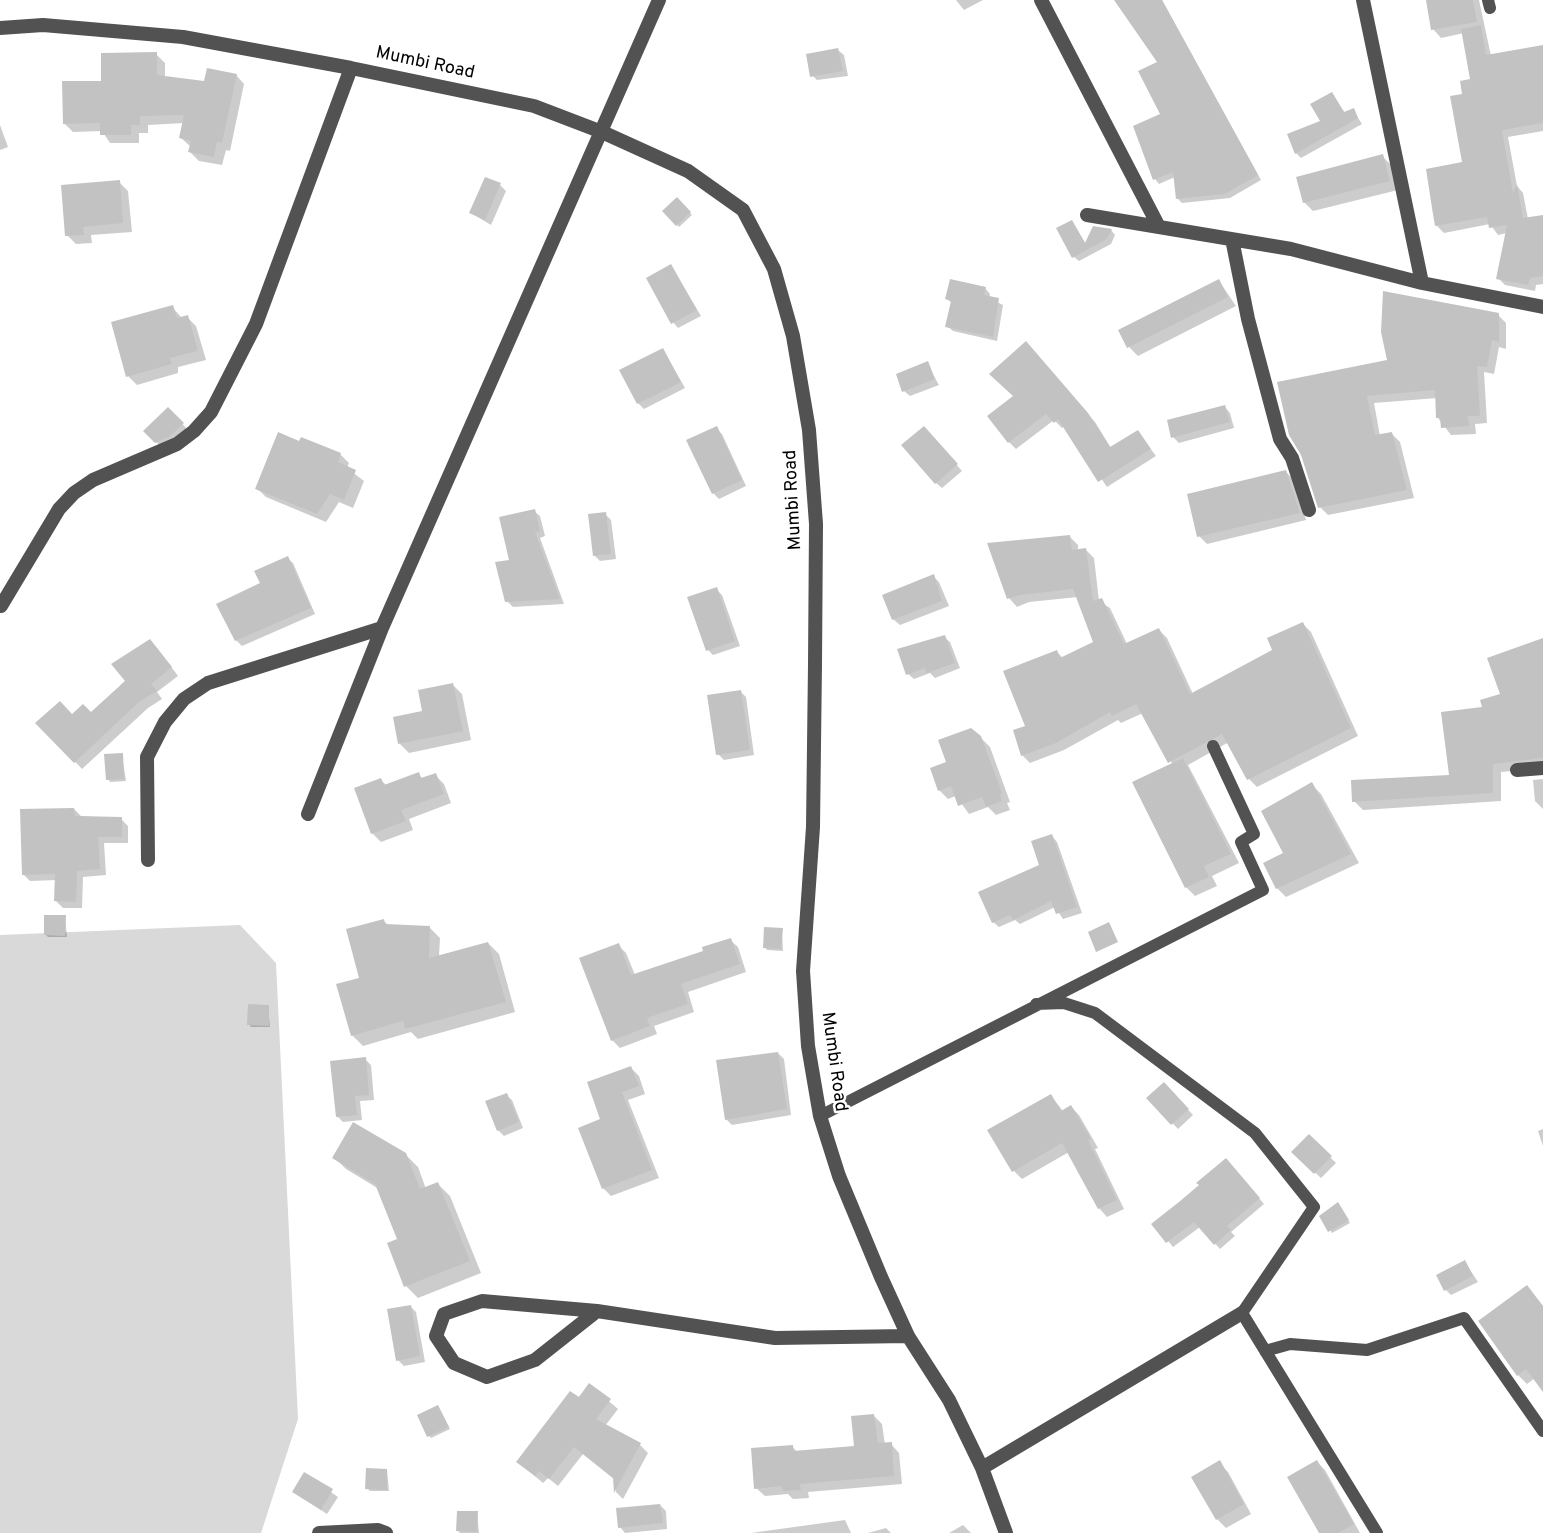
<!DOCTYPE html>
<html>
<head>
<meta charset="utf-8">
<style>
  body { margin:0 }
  canvas { display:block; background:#fff }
</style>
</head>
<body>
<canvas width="1543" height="1533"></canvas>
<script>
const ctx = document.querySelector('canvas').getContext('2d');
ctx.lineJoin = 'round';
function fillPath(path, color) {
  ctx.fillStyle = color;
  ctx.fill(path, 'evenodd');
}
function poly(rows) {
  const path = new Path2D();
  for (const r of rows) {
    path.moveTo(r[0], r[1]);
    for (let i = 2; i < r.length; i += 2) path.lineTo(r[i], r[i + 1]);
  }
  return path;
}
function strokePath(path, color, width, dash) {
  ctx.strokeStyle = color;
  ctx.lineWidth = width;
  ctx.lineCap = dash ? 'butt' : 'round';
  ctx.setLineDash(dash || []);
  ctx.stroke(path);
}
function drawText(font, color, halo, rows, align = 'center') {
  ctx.font = font + ' Overpass,sans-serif';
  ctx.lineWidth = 5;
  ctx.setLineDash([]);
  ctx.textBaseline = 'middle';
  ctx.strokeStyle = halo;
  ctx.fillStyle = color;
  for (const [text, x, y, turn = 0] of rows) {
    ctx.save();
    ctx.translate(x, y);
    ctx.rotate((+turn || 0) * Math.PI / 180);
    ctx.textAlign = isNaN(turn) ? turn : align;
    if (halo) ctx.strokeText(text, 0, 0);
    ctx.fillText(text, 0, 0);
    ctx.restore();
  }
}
fillPath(poly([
  [240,925,276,963,298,1419,261,1533,0,1533,0,935]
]), '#d9d9d9');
fillPath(poly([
  [956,0,983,0,964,10],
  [1135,0,1162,0,1261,180,1230,198,1182,203,1178,199,1175,177,1159,184,1155,179,1136,127,1162,115,1160,63],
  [1445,0,1479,0,1491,56,1543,47,1543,131,1508,137,1517,186,1523,193,1528,219,1543,217,1543,284,1536,285,1535,291,1505,285,1498,278,1507,233,1498,235,1490,224,1444,233,1437,226,1464,164,1464,96,1472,81,1464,33,1441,38,1433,29],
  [838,50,844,55,848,76,817,80,812,75],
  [156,54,165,63,165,78,206,83,236,75,244,84,230,151,226,150,222,165,199,161,190,152,191,147,181,138,184,123,148,125,148,133,139,133,139,143,110,143,102,131,73,132,64,123,103,82],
  [1332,94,1345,113,1353,110,1362,124,1301,158,1296,153,1322,122],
  [0,125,8,147,0,150],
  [1382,156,1391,165,1398,190,1313,211,1304,202],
  [119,182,128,191,132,232,91,235,92,243,76,244,67,235],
  [500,185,506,191,491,225,471,213],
  [677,199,692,215,679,227,664,211],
  [1072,222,1086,244,1111,230,1115,235,1111,244,1079,261,1074,257],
  [671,266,701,316,678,328,673,322],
  [1219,281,1236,306,1138,356,1129,347],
  [985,288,990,294,989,298,1003,305,997,341,953,331,947,326,953,304,947,299],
  [172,307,182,318,187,317,196,326,206,360,178,367,178,373,137,385,128,376],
  [1498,315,1506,323,1506,349,1499,347,1494,374,1484,372,1487,423,1475,424,1476,434,1451,435,1438,418,1437,398,1374,403,1380,436,1392,434,1400,442,1414,498,1328,515,1320,507,1303,454,1389,362],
  [663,350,685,388,644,409,638,403],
  [1033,351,1095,422,1111,448,1138,432,1156,456,1107,487,1065,426,1062,428,1054,420,1016,449,1009,442],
  [927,364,939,385,910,396,904,391],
  [1225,407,1230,413,1234,428,1179,443,1173,437],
  [168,409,188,430,162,448,146,431],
  [716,428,722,434,746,486,719,499,713,493],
  [929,434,962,471,942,488,936,483],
  [300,443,340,454,349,463,347,468,364,481,353,508,339,502,326,522,266,497,257,488],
  [1285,471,1293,479,1306,520,1207,544,1199,536],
  [534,511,540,516,545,536,540,538,564,604,513,607,507,601,511,561],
  [605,514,611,520,616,559,600,561,595,556],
  [1069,536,1078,545,1078,551,1086,550,1094,558,1099,601,1110,608,1127,644,1159,630,1167,638,1193,694,1274,651,1303,624,1311,632,1358,736,1257,787,1249,779,1229,742,1188,765,1239,863,1212,876,1217,886,1195,896,1186,887,1173,765,1143,713,1121,723,1118,720,1064,750,1030,763,1022,755,1027,727,1057,652,1063,658,1096,643,1078,597,1029,602,1017,607,1009,598],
  [287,558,293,563,315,614,242,646,236,640,262,584],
  [933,576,939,582,949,606,900,625,894,620,884,596],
  [716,589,722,595,740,646,713,655,708,650],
  [944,637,950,642,960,668,935,678,930,673,914,679,908,674],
  [1543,640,1543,768,1501,772,1501,801,1363,810,1354,801,1451,776,1484,708,1502,695],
  [157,648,178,676,157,692,162,699,148,708,82,769,38,723,92,715],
  [453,685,462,694,471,740,409,753,400,744,425,712],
  [740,691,746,697,754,755,724,760,718,754],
  [980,737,990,747,1010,802,1007,803,1010,810,996,815,988,807,969,814,956,796,948,799,939,790],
  [122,755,126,781,110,782,108,779],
  [418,774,423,779,435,775,444,784,451,803,409,819,413,830,381,842,372,833,381,780,387,786],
  [1543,779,1543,809,1535,801,1533,780],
  [1312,785,1321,794,1359,863,1286,897,1277,888,1265,864,1286,854],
  [74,809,81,816,121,819,128,826,128,843,104,843,106,875,83,877,82,908,63,908,56,901,57,880,30,881,23,874],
  [1052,836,1057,842,1082,913,1063,919,1055,907,1020,924,1015,920,999,927,993,922,1041,866],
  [65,917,67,937,48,937,46,935],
  [384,921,389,926,429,927,440,938,439,957,488,943,499,954,515,1012,418,1039,411,1032,363,1046,352,1035,361,979],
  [782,930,783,951,767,950,765,947],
  [730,940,738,947,746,972,688,992,694,1012,654,1026,657,1034,620,1048,612,1040,618,945,626,953,635,975,705,952],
  [268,1006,270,1027,251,1027,249,1024],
  [778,1053,784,1059,791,1115,732,1125,726,1119],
  [365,1059,371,1065,374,1100,360,1101,362,1120,343,1122,337,1116],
  [631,1068,639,1076,645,1094,628,1100,659,1178,611,1196,603,1188,603,1120],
  [1164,1084,1193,1115,1178,1129,1149,1098],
  [506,1095,512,1100,523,1128,504,1136,498,1130],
  [1051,1096,1063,1111,1071,1107,1079,1115,1098,1148,1095,1149,1124,1209,1107,1217,1099,1208,1069,1152,1022,1179,1013,1170],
  [1543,1129,1543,1146,1538,1131],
  [1309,1136,1336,1163,1321,1178,1293,1152],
  [405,1154,418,1167,426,1189,438,1184,450,1196,481,1273,418,1298,406,1286,400,1240,379,1189,346,1169,334,1157],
  [1231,1165,1264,1204,1231,1232,1235,1236,1220,1249,1200,1227,1173,1247,1154,1224],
  [1340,1207,1350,1223,1332,1233,1321,1216],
  [1465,1262,1478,1282,1451,1295,1445,1289],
  [1527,1287,1543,1306,1543,1389,1535,1378,1527,1384,1518,1375],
  [411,1307,416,1312,425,1362,404,1366,398,1360],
  [590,1385,618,1409,605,1426,640,1445,648,1453,623,1499,616,1492,614,1479,583,1454,558,1486,548,1478,543,1483,518,1462],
  [438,1407,450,1429,431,1438,429,1436],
  [874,1416,882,1424,885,1445,891,1444,899,1453,902,1484,808,1492,809,1498,793,1499,788,1494,765,1496,756,1488,792,1446,798,1453,856,1447],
  [1317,1462,1325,1470,1360,1533,1321,1533],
  [1219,1463,1228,1472,1251,1514,1226,1528,1217,1519],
  [387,1470,389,1491,370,1491,367,1488],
  [305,1474,338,1497,327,1514,294,1492],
  [660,1505,666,1511,667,1529,625,1533,620,1527],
  [477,1513,479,1533,460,1533,458,1531],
  [845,1520,851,1533,751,1533],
  [963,1525,971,1533,949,1533],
  [886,1528,891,1533,868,1533]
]), '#0003');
fillPath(poly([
  [1114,0,1162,0,1258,175,1225,194,1176,199,1173,172,1153,180,1133,126,1160,114,1138,71,1157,62],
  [1426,0,1473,0,1477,22,1431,30],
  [1481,25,1486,55,1543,45,1543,123,1502,130,1513,193,1517,184,1523,218,1543,215,1543,276,1530,278,1528,285,1496,279,1507,225,1489,228,1487,217,1435,226,1432,208,1426,169,1462,162,1450,96,1462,94,1460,81,1470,79,1461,29],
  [838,48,843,71,810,77,806,54],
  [157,52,157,75,204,81,207,68,237,74,222,143,217,142,214,157,188,152,191,141,179,138,184,115,140,116,140,125,131,125,131,135,100,135,100,123,63,124,62,81,101,81,101,53],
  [1332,92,1344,112,1354,108,1358,118,1295,154,1287,134,1320,121,1310,104],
  [1383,154,1390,181,1303,203,1296,177],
  [485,177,501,183,485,220,469,213],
  [120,180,123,223,83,227,84,235,65,236,61,185],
  [677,197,691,212,676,226,662,211],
  [1072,220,1085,243,1093,226,1112,229,1107,239,1072,258,1056,228],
  [671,264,697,310,671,324,646,278],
  [950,279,986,287,984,295,999,298,993,337,945,327,951,301,945,299],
  [1219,279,1228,297,1127,348,1118,330],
  [1383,291,1499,313,1499,342,1492,340,1487,367,1477,366,1480,416,1468,416,1469,426,1441,428,1440,418,1436,418,1435,390,1367,396,1375,435,1392,432,1407,490,1318,508,1301,455,1289,435,1277,382,1387,360,1381,332],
  [173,305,177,318,188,315,198,351,170,358,172,364,126,377,111,322],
  [1026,341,1088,413,1110,447,1138,430,1151,449,1098,482,1058,419,1054,423,1046,414,1008,443,987,416,1013,396,989,374],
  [663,348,681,382,637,404,619,370],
  [928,361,935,379,902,392,896,374],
  [1225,405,1230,422,1171,438,1167,420],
  [168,407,184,423,169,437,155,443,143,431],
  [717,426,742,480,712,494,686,440],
  [924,426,958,464,935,484,901,445],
  [278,432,299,441,301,437,341,453,338,462,356,470,344,500,330,494,317,514,255,489],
  [1286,470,1300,513,1197,537,1187,494],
  [535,509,540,531,535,532,560,599,505,602,495,562,509,560,499,517],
  [606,512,611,554,593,556,588,514],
  [1070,535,1072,550,1086,548,1093,601,1102,598,1124,644,1159,628,1190,694,1272,650,1267,638,1303,622,1351,728,1247,780,1222,734,1168,763,1136,704,1112,716,1110,712,1056,743,1021,756,1013,730,1025,726,1003,671,1057,650,1060,658,1093,642,1073,589,1020,595,1007,599,987,543],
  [288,556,311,608,235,641,216,604,260,583,254,571],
  [934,574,942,601,892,620,882,595],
  [717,587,735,641,706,651,687,597],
  [945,635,955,663,927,673,925,668,906,675,897,649],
  [1543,638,1543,758,1493,764,1493,793,1352,802,1351,780,1449,775,1441,712,1482,707,1480,700,1500,694,1487,658],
  [150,639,172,667,151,684,157,691,140,701,74,763,35,723,60,701,72,714,83,704,91,712,125,681,111,664],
  [453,683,463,731,398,744,393,717,422,711,418,690],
  [741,690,750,750,716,755,707,695],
  [971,728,981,736,1002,793,1000,794,1002,801,986,807,982,797,958,806,951,786,938,791,930,768,946,762,938,740],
  [123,753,124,779,106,780,104,754],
  [1183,758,1231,854,1204,866,1209,877,1185,888,1132,782],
  [419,772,421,778,436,773,444,794,401,810,406,821,371,834,354,788,381,778,384,785],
  [1312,782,1351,854,1276,889,1263,863,1283,853,1261,811],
  [74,808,75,816,122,817,122,837,98,837,100,869,77,871,76,902,54,901,55,874,22,875,20,809],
  [1052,834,1077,907,1056,914,1051,901,1013,920,1010,915,992,923,978,892,1039,865,1031,841],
  [44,915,66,915,65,936,44,935],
  [384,919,385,924,430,926,429,958,488,942,506,1002,405,1029,403,1021,351,1036,336,984,359,978,346,929],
  [1109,922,1118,942,1096,952,1088,932],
  [764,927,783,928,781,949,763,948],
  [731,938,740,964,681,984,688,1004,647,1018,650,1026,611,1041,579,958,619,943,631,975,703,951,702,947],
  [248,1004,269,1005,269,1026,247,1025],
  [778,1052,787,1109,725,1120,716,1060],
  [366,1057,369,1095,355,1096,357,1115,336,1117,330,1061],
  [631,1066,639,1086,622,1092,652,1170,602,1189,578,1128,600,1119,587,1082],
  [1164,1082,1189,1109,1171,1125,1146,1098],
  [507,1093,519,1122,497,1131,485,1101],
  [1051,1094,1061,1111,1071,1105,1091,1139,1088,1140,1117,1200,1098,1209,1062,1143,1012,1172,987,1130],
  [353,1122,406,1153,420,1189,438,1182,470,1261,404,1287,387,1243,397,1239,375,1184,332,1158],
  [1309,1134,1332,1156,1314,1174,1291,1152],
  [1226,1158,1260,1198,1227,1226,1231,1230,1214,1245,1194,1222,1166,1243,1151,1224,1179,1202,1199,1185,1196,1183],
  [1338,1202,1349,1220,1328,1232,1319,1216],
  [1465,1260,1473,1276,1444,1291,1436,1275],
  [1527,1285,1543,1306,1543,1392,1526,1369,1517,1376,1478,1321],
  [411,1305,420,1356,396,1361,387,1309],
  [589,1383,611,1399,596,1419,641,1443,614,1493,613,1478,574,1447,549,1479,539,1471,535,1476,516,1462,570,1391,579,1397],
  [438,1405,449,1427,427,1437,417,1415],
  [874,1414,878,1443,892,1442,894,1476,800,1484,801,1490,783,1491,782,1486,754,1489,751,1448,793,1445,793,1451,854,1446,851,1416],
  [1220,1460,1244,1504,1216,1520,1191,1477],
  [1317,1460,1354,1524,1338,1533,1319,1533,1287,1477],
  [366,1468,387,1469,387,1490,365,1489],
  [304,1472,333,1489,321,1510,292,1492],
  [660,1504,663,1523,618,1528,616,1508],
  [457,1511,478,1511,477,1532,456,1531]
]), '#c2c2c2');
strokePath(poly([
  [1488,0,1490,8],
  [1036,1004,1064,1003,1095,1013,1255,1133,1314,1207,1242,1313,1377,1533],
  [820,1116,1263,890,1241,842,1254,834,1213,746],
  [1265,1351,1290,1344,1367,1350,1464,1318,1543,1431]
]), '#525252', 12);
strokePath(poly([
  [1041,0,1159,227],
  [1363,0,1422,283],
  [0,28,43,25,183,37,351,68,534,106,602,132,688,171,743,210,774,269,793,336,809,430,816,524,815,664,813,827,803,971,808,1046,820,1116,839,1176,881,1277,908,1336,949,1400,982,1468,1006,1533],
  [1087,215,1291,249,1422,283,1543,307],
  [1232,239,1248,319,1280,439,1292,458,1309,510],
  [1,606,59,509,74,493,93,480,177,444,194,431,211,412,256,324,351,68],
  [1517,770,1543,768],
  [308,814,382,628,659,0],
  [148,860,147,757,165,722,184,699,208,683,382,628],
  [597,1311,535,1360,487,1377,454,1363,436,1336,444,1314,482,1301,597,1311,775,1338,908,1336],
  [982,1468,1242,1313],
  [319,1533,378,1530,386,1533]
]), '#525252', 14);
drawText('18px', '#000', '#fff', [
  ["Mumbi Road",425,64,12],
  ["Mumbi Road",794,500,-93],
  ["Mumbi Road",833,1062,82]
]);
</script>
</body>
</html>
